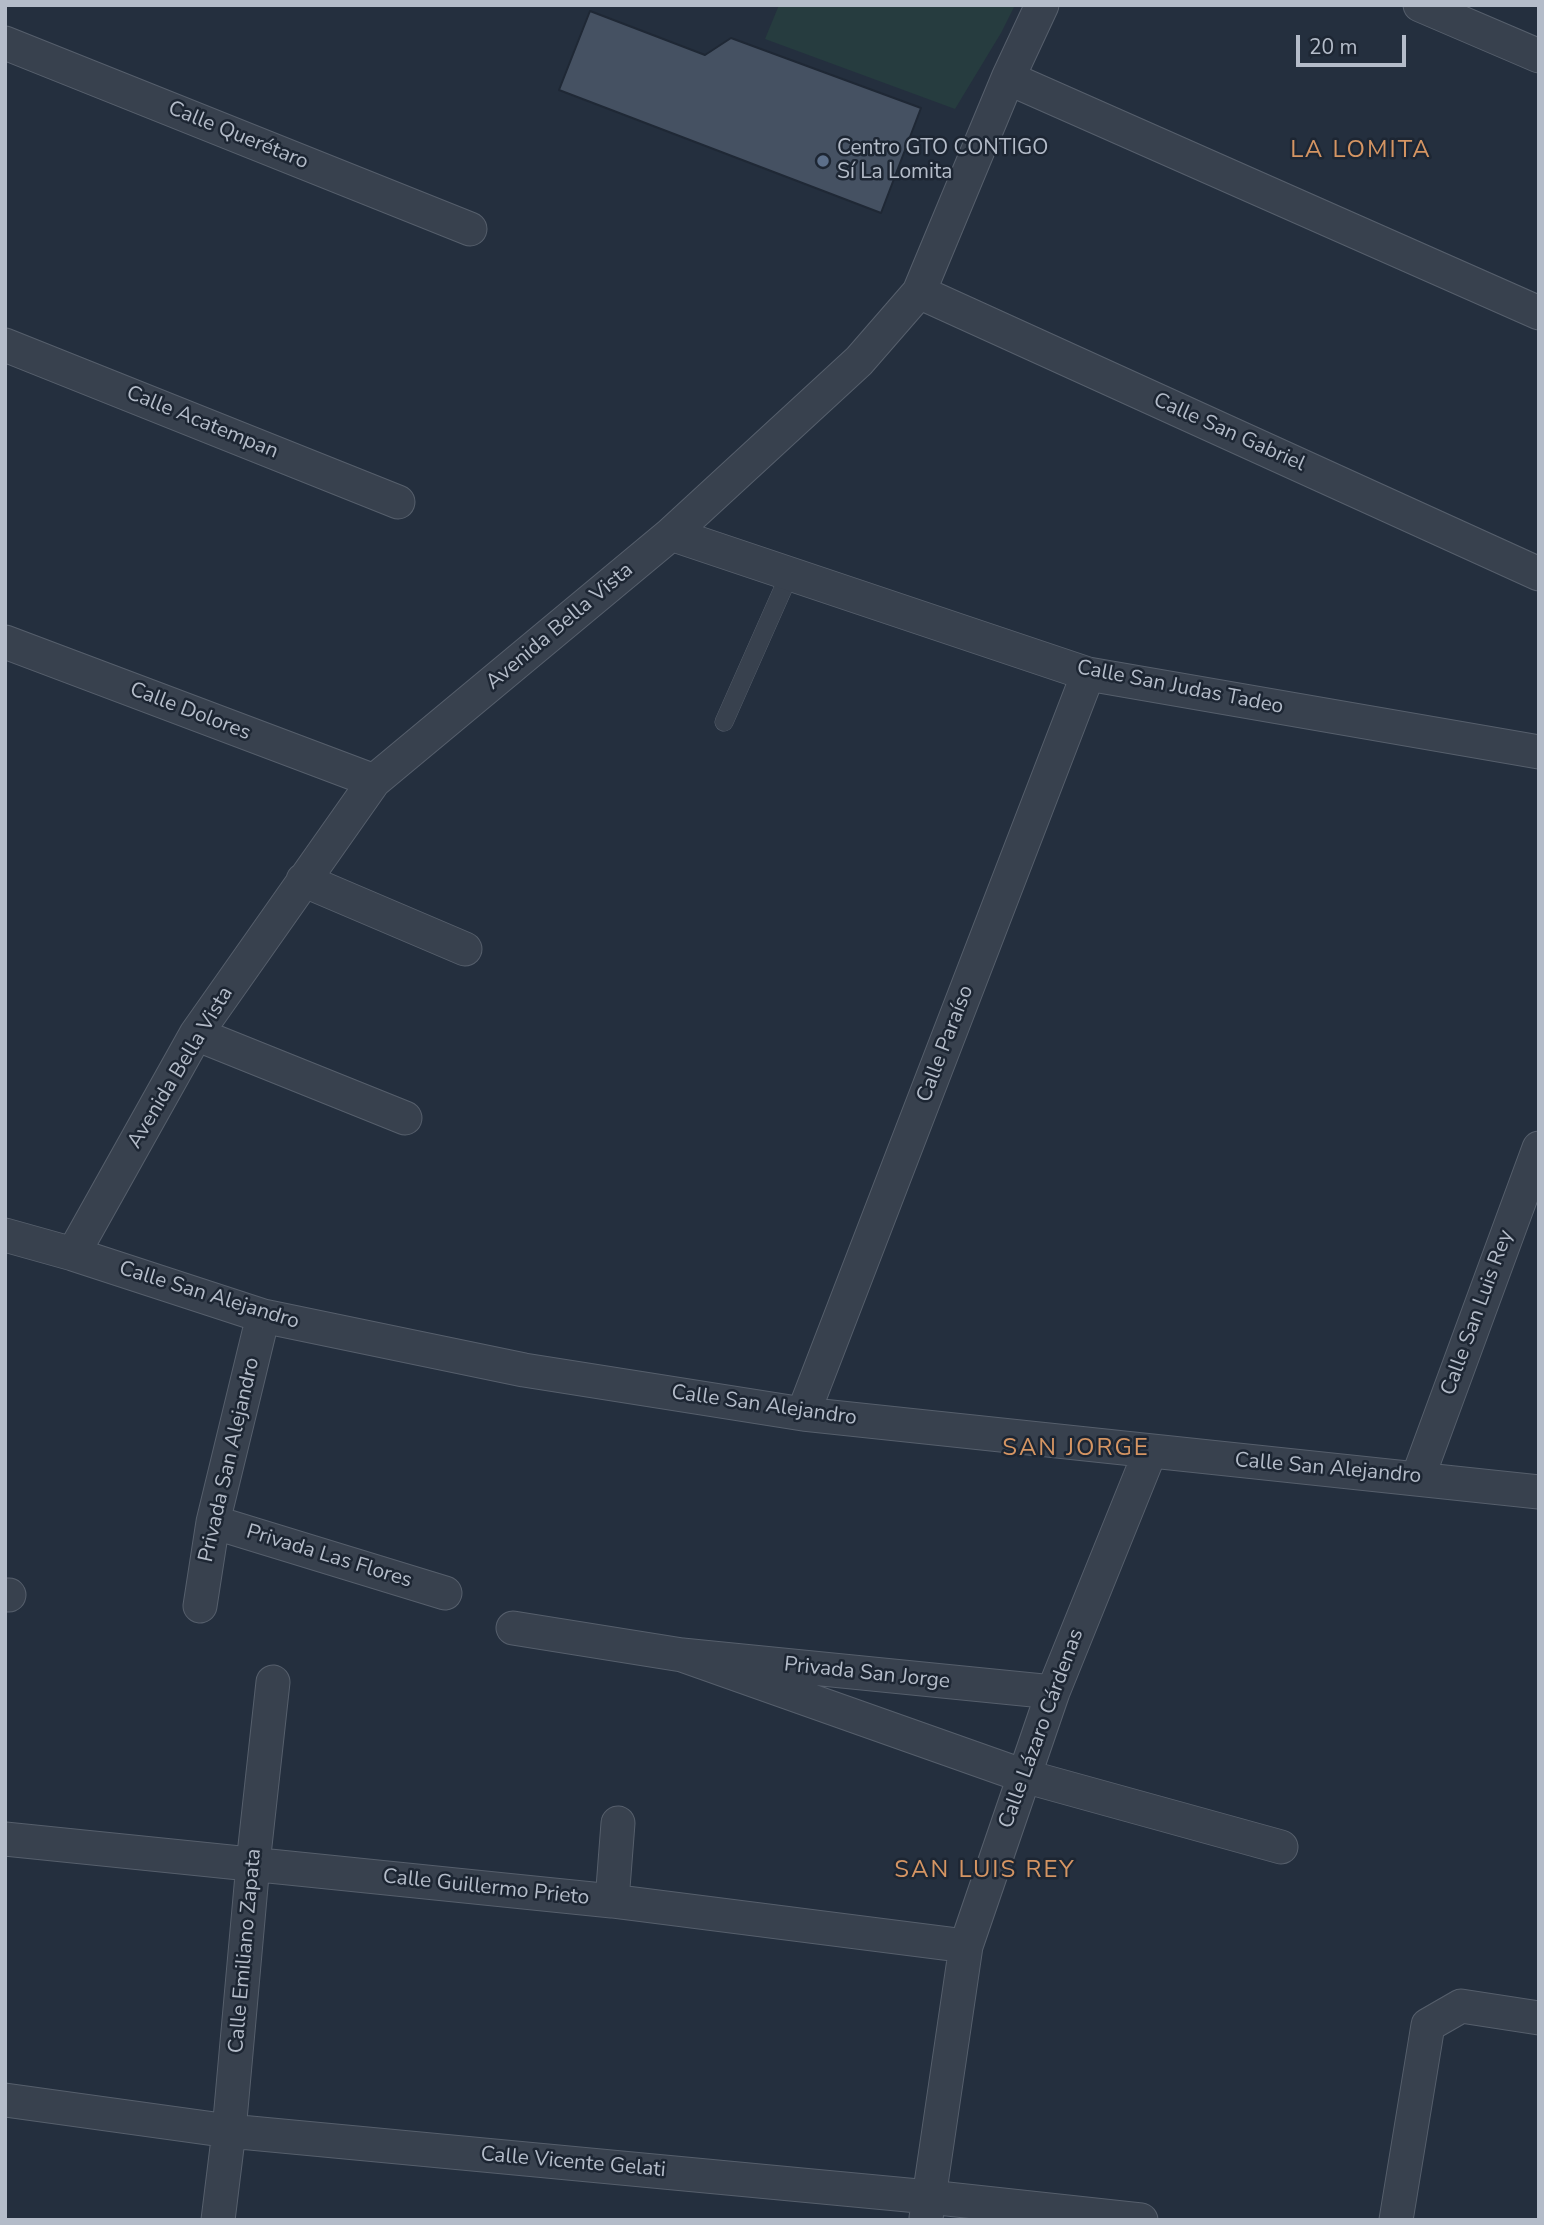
<!DOCTYPE html>
<html>
<head>
<meta charset="utf-8">
<style>
  body { margin:0 }
  #map { position:relative; width:1544px; height:2225px; overflow:hidden; background:#242f3e; font-family:"Nunito Sans",sans-serif }
  canvas { display:block }
  .frame { position:absolute; inset:0; border:7px solid #b4bcc9; pointer-events:none }
  .scale { position:absolute; left:1296px; top:35px; width:110px; height:32px; box-sizing:border-box; border:4px solid #b4bcc9; border-top:0; padding-left:9px; font-size:21px; line-height:24px; white-space:nowrap; color:#b4bcc9; -webkit-text-stroke:5px #1d2633; paint-order:stroke }
</style>
</head>
<body>
<div id="map">
<canvas width="1544" height="2225"></canvas>
<div class="frame"></div>
<div class="scale">20 m</div>
</div>
<script>
const ctx = document.querySelector('canvas').getContext('2d');
ctx.lineJoin = 'round';
function fillPath(path, color) {
  ctx.fillStyle = color;
  ctx.fill(path, 'evenodd');
}
function poly(rows) {
  const path = new Path2D();
  for (const r of rows) {
    path.moveTo(r[0], r[1]);
    for (let i = 2; i < r.length; i += 2) path.lineTo(r[i], r[i + 1]);
  }
  return path;
}
function strokePath(path, color, width, dash) {
  ctx.strokeStyle = color;
  ctx.lineWidth = width;
  ctx.lineCap = dash ? 'butt' : 'round';
  ctx.setLineDash(dash || []);
  ctx.stroke(path);
}
function drawText(font, color, halo, rows, align = 'center') {
  ctx.font = font + ' "Nunito Sans",sans-serif';
  ctx.lineWidth = 5;
  ctx.setLineDash([]);
  ctx.textBaseline = 'middle';
  ctx.strokeStyle = halo;
  ctx.fillStyle = color;
  for (const [text, x, y, turn = 0] of rows) {
    ctx.save();
    ctx.translate(x, y);
    ctx.rotate((+turn || 0) * Math.PI / 180);
    ctx.textAlign = isNaN(turn) ? turn : align;
    if (halo) ctx.strokeText(text, 0, 0);
    ctx.fillText(text, 0, 0);
    ctx.restore();
  }
}
fillPath(poly([
  [779,5,1015,5,1001,33,955,109,765,39]
]), '#263c3f');
const building = poly([
  [590,11,705,55,731,38,921,108,881,213,559,90,590,11]
]);
fillPath(building, '#455162');
strokePath(building, '#1f2835', 2);
const service = poly([
  [724,722,790,573]
]);
const minor = poly([
  [1420,5,1539,56],
  [5,43,470,229],
  [1008,78,1539,313],
  [919,292,1539,574],
  [5,345,398,502],
  [671,534,1088,674,1539,752],
  [5,642,374,781],
  [303,880,465,949],
  [196,1034,405,1118],
  [5,1235,73,1254,263,1316,524,1370,803,1414,1539,1492],
  [73,1254,196,1034,374,781,671,534,859,361,919,292,1008,78,1042,5],
  [803,1414,1088,674],
  [1418,1477,1539,1148],
  [213,1522,445,1593],
  [5,1595,9,1595],
  [200,1606,213,1522,263,1316],
  [513,1628,682,1655,1053,1692],
  [682,1655,1024,1776,1281,1847],
  [5,1839,612,1901,966,1946],
  [612,1901,618,1823],
  [5,2100,229,2131,929,2197,1141,2220],
  [926,2218,966,1946,1053,1692,1150,1452],
  [218,2220,229,2131,253,1864,273,1682],
  [1396,2220,1428,2025,1461,2006,1539,2018]
]);
strokePath(service, '#565f6c', 19);
strokePath(minor, '#565f6c', 35);
strokePath(service, '#38414e', 18);
strokePath(minor, '#38414e', 33);
for (const [x, y, r, color] of [
  [823,161,7,"#5c6f8a"]
]) {
  const dot = new Path2D();
  dot.arc(x, y, r, 0, 2 * Math.PI);
  ctx.fillStyle = color;
  ctx.fill(dot);
  strokePath(dot, '#1d2633', 2.5);
}
drawText('21px', '#b4bcc9', '#1d2633', [
  ["Calle Querétaro",238,136,22],
  ["Calle Acatempan",202,423,22],
  ["Calle San Gabriel",1229,433,24],
  ["Avenida Bella Vista",560,627,-40],
  ["Calle San Judas Tadeo",1180,688,11],
  ["Calle Dolores",190,712,21],
  ["Calle Paraíso",946,1044,-69],
  ["Avenida Bella Vista",181,1068,-59],
  ["Calle San Alejandro",209,1296,17],
  ["Calle San Luis Rey",1478,1313,-70],
  ["Calle San Alejandro",764,1406,8],
  ["Privada San Alejandro",230,1460,-77],
  ["Calle San Alejandro",1328,1469,5],
  ["Privada Las Flores",329,1557,17],
  ["Privada San Jorge",867,1674,6],
  ["Calle Lázaro Cárdenas",1042,1729,-70],
  ["Calle Guillermo Prieto",486,1888,6],
  ["Calle Emiliano Zapata",246,1951,-85],
  ["Calle Vicente Gelati",573,2163,5]
]);
drawText('21px', '#b4bcc9', '#1d2633', [
  ["Centro GTO CONTIGO",837,149],
  ["Sí La Lomita",837,173]
], 'left');
ctx.letterSpacing = '2px';
drawText('24px', '#d59563', '#1d2633', [
  ["LA LOMITA",1361,151],
  ["SAN JORGE",1076,1449],
  ["SAN LUIS REY",985,1871]
]);
ctx.letterSpacing = '0px';
</script>
</body>
</html>
